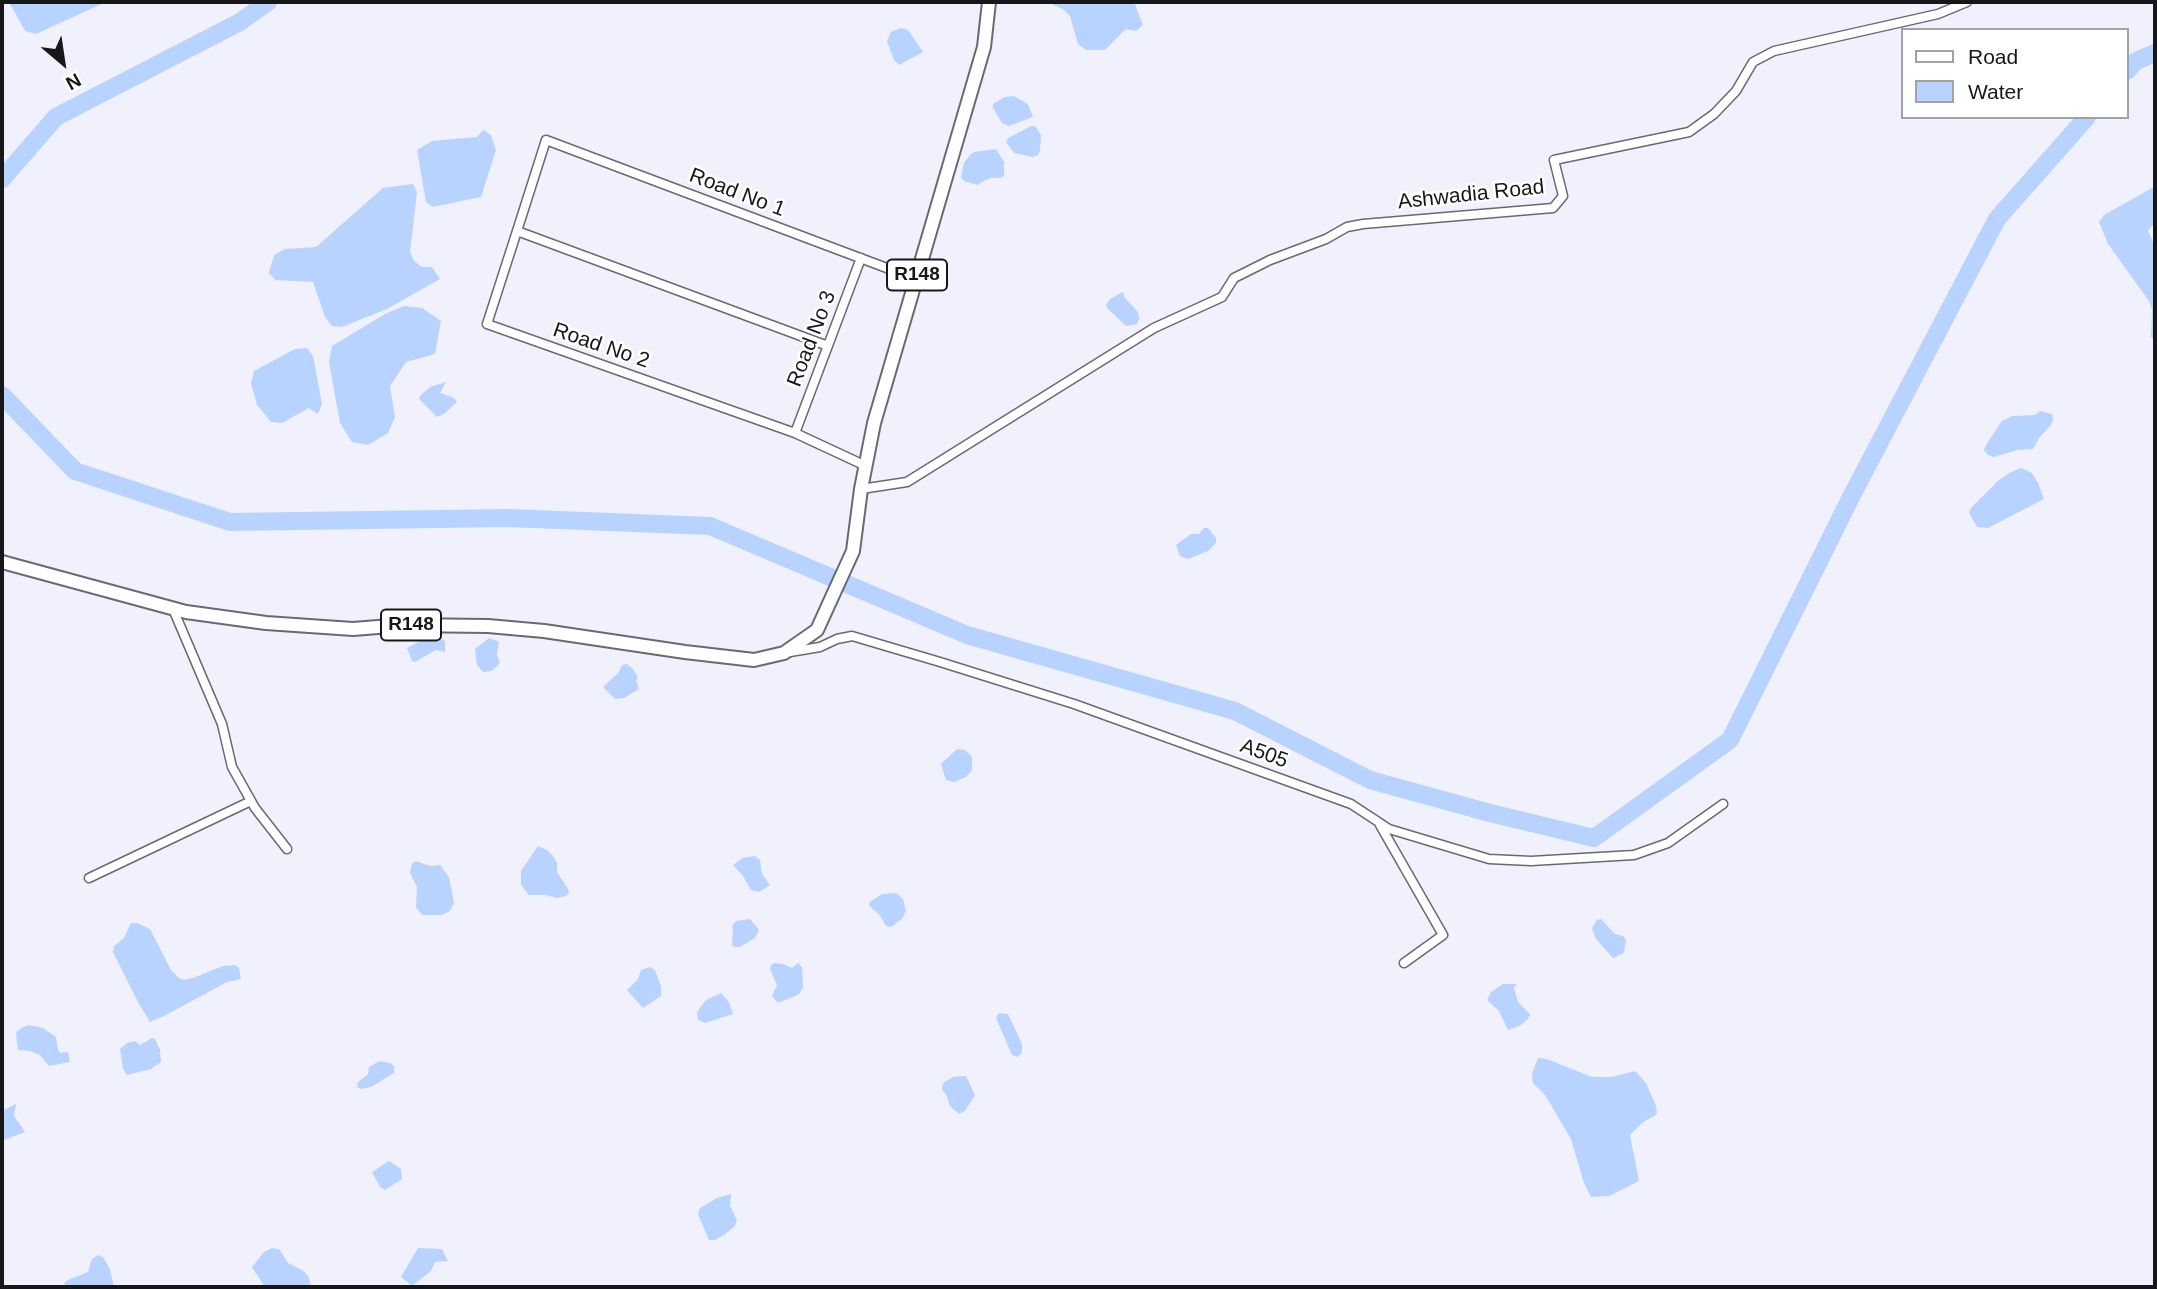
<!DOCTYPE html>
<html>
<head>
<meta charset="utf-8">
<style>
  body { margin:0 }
  #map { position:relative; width:2157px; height:1289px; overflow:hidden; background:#f0f1fc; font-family:Arial,sans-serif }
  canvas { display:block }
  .frame { position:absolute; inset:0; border:4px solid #16171a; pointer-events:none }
  .legend { position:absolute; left:1901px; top:28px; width:228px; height:91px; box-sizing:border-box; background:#fff; border:2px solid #a2a2a3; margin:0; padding:9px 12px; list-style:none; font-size:21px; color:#16171a }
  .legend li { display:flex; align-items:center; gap:14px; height:35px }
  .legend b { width:35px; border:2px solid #a2a2a3 }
  .north { position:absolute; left:28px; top:28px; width:70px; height:70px; -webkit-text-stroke:5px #fff; paint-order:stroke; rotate:151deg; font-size:19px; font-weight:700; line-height:28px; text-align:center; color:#16171a }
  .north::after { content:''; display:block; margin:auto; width:24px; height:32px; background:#16171a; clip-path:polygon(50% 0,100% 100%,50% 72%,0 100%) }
</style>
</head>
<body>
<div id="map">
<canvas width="2157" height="1289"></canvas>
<div class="frame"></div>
<ul class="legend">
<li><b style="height:9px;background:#fff"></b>Road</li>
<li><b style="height:19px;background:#b8d3ff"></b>Water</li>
</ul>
<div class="north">N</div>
</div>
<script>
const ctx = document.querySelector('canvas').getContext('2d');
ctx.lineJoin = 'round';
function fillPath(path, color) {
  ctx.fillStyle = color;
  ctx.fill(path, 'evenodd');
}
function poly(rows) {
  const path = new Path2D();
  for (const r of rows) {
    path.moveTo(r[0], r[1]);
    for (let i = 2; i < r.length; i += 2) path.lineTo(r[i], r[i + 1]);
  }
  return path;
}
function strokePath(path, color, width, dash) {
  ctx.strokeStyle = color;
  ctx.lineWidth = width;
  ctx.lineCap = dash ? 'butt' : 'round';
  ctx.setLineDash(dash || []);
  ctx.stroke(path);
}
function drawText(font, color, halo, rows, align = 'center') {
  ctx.font = font + ' Arial,sans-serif';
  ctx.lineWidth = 5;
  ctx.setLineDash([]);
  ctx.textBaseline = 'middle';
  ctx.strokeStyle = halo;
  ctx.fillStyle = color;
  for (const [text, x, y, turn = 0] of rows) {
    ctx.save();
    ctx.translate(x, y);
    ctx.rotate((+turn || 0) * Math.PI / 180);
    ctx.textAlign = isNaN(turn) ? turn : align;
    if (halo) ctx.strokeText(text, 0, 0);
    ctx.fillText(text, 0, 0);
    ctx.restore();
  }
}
fillPath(poly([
  [9,2,106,2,36,34,25,31],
  [1046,2,1134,2,1143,25,1136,31,1126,29,1105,50,1086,50,1078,44,1070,16,1063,9],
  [901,28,908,30,923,52,899,65,894,60,887,41,891,32],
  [1014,96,1028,104,1033,117,1009,126,1002,123,993,108,993,104,1005,97],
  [1031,126,1035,126,1041,135,1040,151,1038,155,1033,157,1014,153,1006,142,1008,138],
  [483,130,491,135,496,150,481,197,433,207,426,202,417,150,432,141,477,137],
  [996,149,1004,162,1004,176,1000,178,990,178,977,185,964,181,961,177,964,163,970,155,974,152],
  [413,184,417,192,410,252,414,261,422,267,432,267,440,279,387,309,342,327,332,326,325,317,313,282,275,280,269,273,274,255,285,249,316,247,383,188],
  [2152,188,2155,189,2155,222,2148,231,2155,246,2155,342,2151,337,2152,310,2149,301,2108,244,2099,222,2104,215],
  [1123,292,1125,298,1138,312,1139,319,1137,324,1126,326,1107,308,1106,305,1110,299],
  [404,306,422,308,441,321,435,354,406,362,390,386,395,417,388,433,368,445,352,442,340,423,329,362,332,346,385,314],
  [307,348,313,356,322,404,318,414,309,408,282,423,271,422,257,405,251,383,254,371,295,349],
  [446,382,440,393,454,398,457,402,444,414,437,417,419,399,420,396,430,387],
  [2040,411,2052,414,2053,419,2051,425,2039,438,2033,449,2017,450,1994,457,1988,455,1984,450,1986,445,2002,421,2012,416,2035,415],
  [2021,468,2032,473,2038,483,2044,499,1988,528,1977,527,1969,513,1971,508,1998,481,2009,473],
  [1204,528,1208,528,1216,538,1216,543,1208,551,1188,559,1180,556,1176,545,1191,534,1199,534],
  [438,637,445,641,445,652,436,650,415,662,412,661,407,648,422,640,433,641],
  [489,638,499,642,497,655,500,663,492,671,483,672,477,665,475,649],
  [627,664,633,669,638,677,636,681,639,689,624,698,615,699,603,687,618,673,622,665],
  [957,749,965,750,972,757,972,770,966,777,954,782,946,780,941,764],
  [538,846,547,850,553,856,557,863,557,872,568,889,569,893,566,896,558,898,545,895,529,895,521,885,521,871],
  [755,856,760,860,762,874,770,885,759,892,751,890,743,876,733,865,743,858],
  [416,861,430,866,440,865,449,877,454,903,450,911,442,915,422,915,416,907,417,887,410,873,412,864],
  [896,893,903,899,906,911,902,919,891,927,886,926,879,914,869,906,870,902,882,894],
  [750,919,759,930,755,938,740,947,734,947,732,945,733,929,732,926,736,921],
  [1601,919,1615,934,1623,936,1626,940,1624,953,1613,958,1596,939,1592,928,1597,920],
  [131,923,137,923,150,929,171,970,179,978,184,980,193,978,223,966,235,965,239,968,241,979,227,982,166,1015,150,1022,138,1002,113,952,114,946,124,938],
  [774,963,783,964,792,968,798,963,802,967,803,988,798,995,778,1003,772,996,777,985,770,969,771,965],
  [650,967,655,970,661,986,661,996,643,1008,627,990,638,979,641,970],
  [1503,984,1517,984,1514,988,1518,1002,1530,1014,1528,1019,1521,1025,1508,1030,1499,1011,1487,1000,1491,992],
  [721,993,729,1002,733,1014,705,1023,698,1020,697,1012,706,1000],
  [999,1013,1008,1014,1022,1044,1022,1052,1018,1057,1012,1055,996,1018],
  [29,1025,43,1028,56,1037,58,1050,60,1053,68,1052,70,1062,49,1066,40,1055,30,1051,18,1050,16,1033,21,1028],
  [152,1038,155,1039,160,1050,161,1062,151,1069,127,1075,123,1069,120,1049,127,1043,135,1041,140,1045],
  [1538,1058,1547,1059,1592,1077,1611,1077,1635,1071,1646,1083,1656,1106,1657,1114,1642,1123,1630,1135,1639,1181,1609,1196,1591,1197,1584,1183,1571,1139,1545,1095,1533,1083,1532,1074],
  [380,1061,390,1063,394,1066,394,1073,371,1087,361,1089,357,1087,358,1082,368,1074,369,1067],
  [966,1076,975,1095,965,1111,959,1114,950,1106,946,1094,942,1090,943,1083,953,1077],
  [16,1104,14,1116,25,1132,2,1141,2,1111],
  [389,1161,401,1169,402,1179,385,1190,380,1187,372,1172],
  [731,1194,730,1205,737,1221,734,1227,724,1235,715,1240,709,1240,698,1214,700,1208,717,1198],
  [272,1248,279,1249,288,1263,304,1271,309,1278,311,1287,265,1287,252,1267,264,1252],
  [418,1248,442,1249,448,1261,435,1262,431,1271,412,1286,401,1277],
  [98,1255,103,1257,110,1269,114,1287,66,1287,64,1283,70,1279,88,1272,92,1259]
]), '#b8d3ff');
strokePath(poly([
  [2127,71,2136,61,2155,53],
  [2,179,56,117,240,22,268,2],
  [2,395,75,471,230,522,508,518,710,526,967,635,1235,711,1370,780,1490,813,1594,838,1730,740,1852,495,1997,219,2087,117]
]), '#b8d3ff', 18);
const minor = poly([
  [517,231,487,324,795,433,866,466],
  [828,346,517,231,546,140,916,279],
  [795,433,861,258],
  [861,489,907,482,1154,328,1222,297,1234,278,1270,260,1326,239,1347,227,1363,224,1553,208,1563,196,1554,160,1689,132,1714,114,1736,91,1753,62,1774,51,1938,14,1967,2],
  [173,609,222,724,232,767,255,808,287,849],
  [790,652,820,647,837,639,852,636,940,662,1074,704,1351,804,1389,829,1489,859,1531,861,1634,855,1668,843,1723,804],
  [1380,825,1443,935,1404,963],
  [89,878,251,801]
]);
const primary = poly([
  [2,562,186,612,266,623,353,629,403,625,488,626,544,631,685,652,754,660,784,653,817,630,853,551,861,489,874,423,984,47,989,2]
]);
strokePath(minor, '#686972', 11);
strokePath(primary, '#686972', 16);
strokePath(minor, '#fff', 8);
strokePath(primary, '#fff', 12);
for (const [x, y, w] of [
  [917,275,60],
  [411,625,60]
]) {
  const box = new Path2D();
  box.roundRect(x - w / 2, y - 15.5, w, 31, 5);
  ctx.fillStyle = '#fff';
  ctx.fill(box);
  strokePath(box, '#16171a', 2);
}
drawText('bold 19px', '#16171a', null, [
  ["R148",917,275],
  ["R148",411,625]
]);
drawText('21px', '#16171a', '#fff', [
  ["Road No 1",737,193,21],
  ["Ashwadia Road",1471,195,-6],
  ["Road No 3",812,339,-69],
  ["Road No 2",601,346,19],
  ["A505",1264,754,20]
]);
</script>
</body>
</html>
